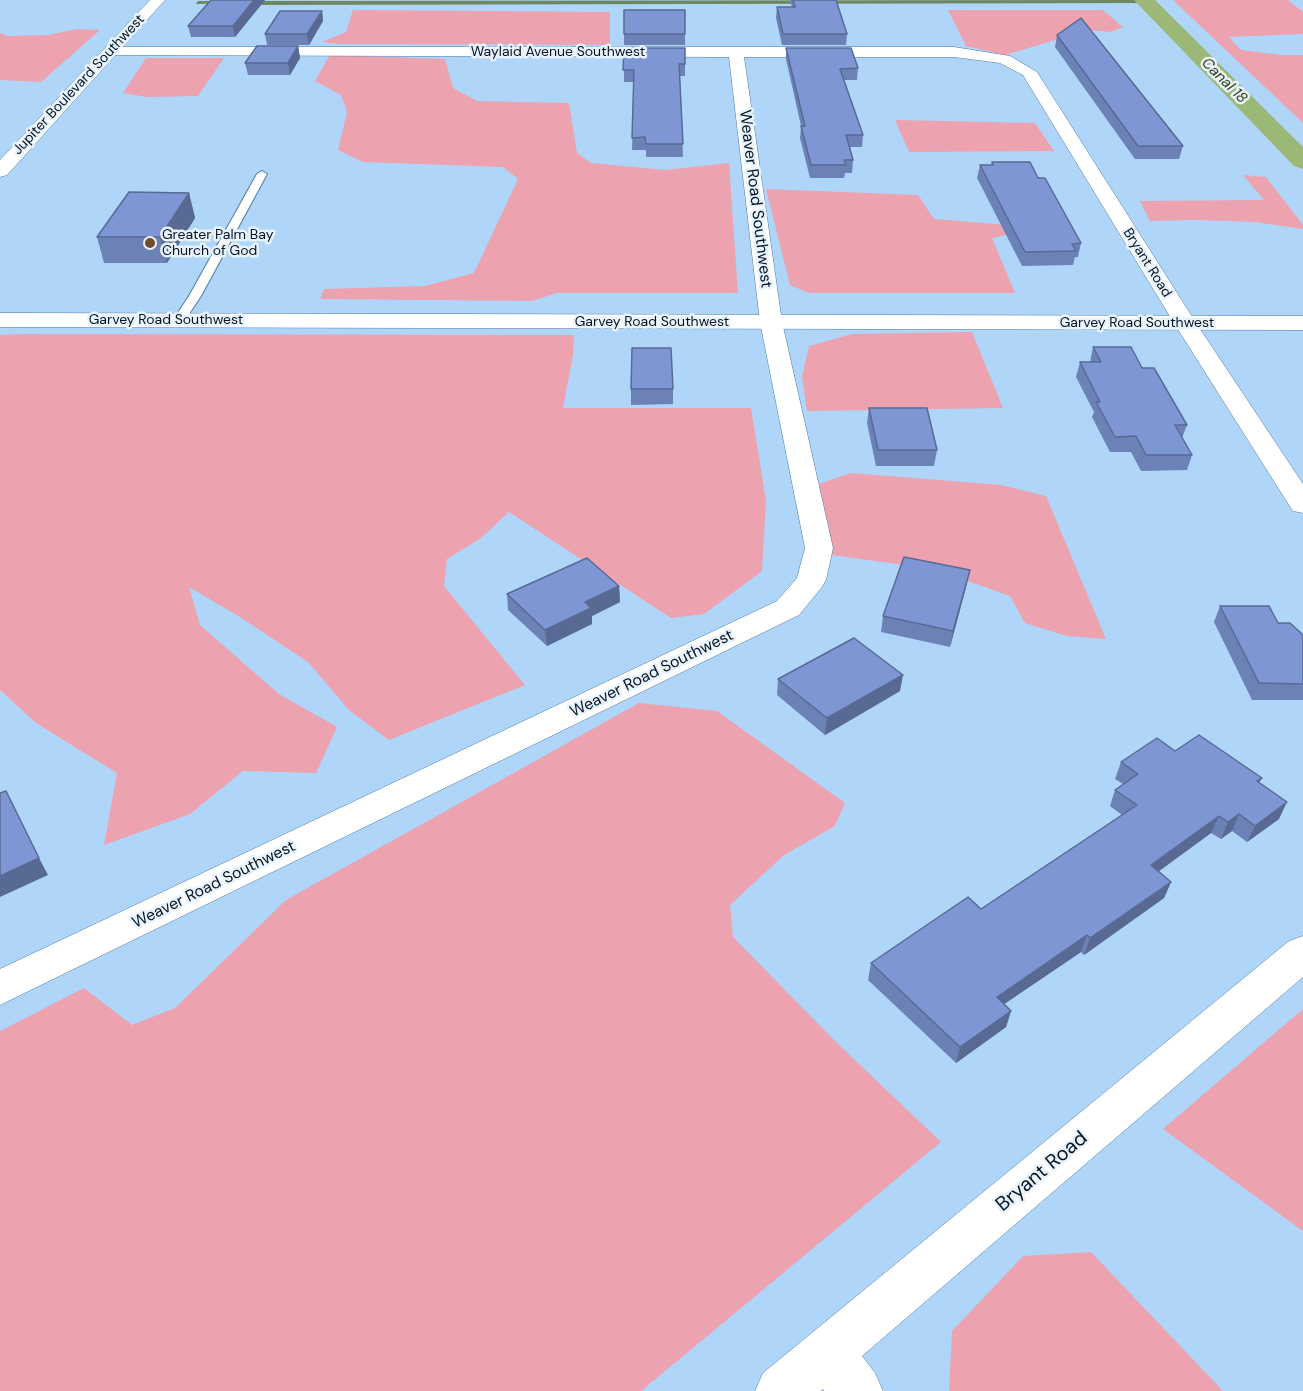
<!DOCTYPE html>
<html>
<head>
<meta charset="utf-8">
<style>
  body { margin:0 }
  canvas { display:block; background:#afd5f9 }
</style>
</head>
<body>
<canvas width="1303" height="1391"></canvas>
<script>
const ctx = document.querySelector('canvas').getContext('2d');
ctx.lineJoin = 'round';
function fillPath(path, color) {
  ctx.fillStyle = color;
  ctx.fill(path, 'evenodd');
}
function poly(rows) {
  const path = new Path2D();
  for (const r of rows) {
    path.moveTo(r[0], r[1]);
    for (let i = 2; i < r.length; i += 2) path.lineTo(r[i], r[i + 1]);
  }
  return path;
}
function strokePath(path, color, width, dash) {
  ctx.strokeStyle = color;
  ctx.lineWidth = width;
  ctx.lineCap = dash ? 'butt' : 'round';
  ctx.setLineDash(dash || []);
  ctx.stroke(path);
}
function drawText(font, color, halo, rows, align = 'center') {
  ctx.font = font + ' "DM Sans",sans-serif';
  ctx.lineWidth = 5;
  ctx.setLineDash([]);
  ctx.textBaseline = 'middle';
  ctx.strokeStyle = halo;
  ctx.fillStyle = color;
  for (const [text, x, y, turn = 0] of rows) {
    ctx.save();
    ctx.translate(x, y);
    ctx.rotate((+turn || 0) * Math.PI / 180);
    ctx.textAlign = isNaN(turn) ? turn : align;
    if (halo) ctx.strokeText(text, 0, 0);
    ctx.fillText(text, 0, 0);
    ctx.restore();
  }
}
fillPath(poly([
  [1173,0,1288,0,1303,12,1303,34,1229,37,1241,50,1281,55,1303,55,1303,123],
  [353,10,610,12,610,45,340,44,322,42,346,32],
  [948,10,1103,10,1123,27,1111,32,1089,30,1005,55,966,46],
  [77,29,100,30,41,82,0,80,0,33,8,36,48,35],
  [330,55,445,59,453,88,477,101,569,103,577,153,591,163,665,170,729,163,738,293,557,293,532,301,320,299,324,289,425,286,474,273,518,179,503,167,363,162,338,150,347,112,341,95,315,81],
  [146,58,224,58,198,96,147,97,123,93],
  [895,120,1035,123,1054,151,909,152],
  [1243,175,1266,177,1303,225,1303,229,1255,222,1197,220,1150,221,1140,201,1264,200],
  [766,189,918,195,934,219,1007,225,1020,232,992,238,1015,293,809,293,790,285],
  [972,332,1003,408,807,411,802,377,809,346,852,334],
  [21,334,574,335,573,355,563,408,751,408,766,501,762,571,704,614,671,618,509,512,481,538,447,559,444,586,525,685,389,740,349,710,308,662,240,617,189,587,200,625,279,694,337,727,316,773,243,771,190,814,104,845,117,773,36,723,0,690,0,335],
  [851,473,1001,485,1046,496,1106,639,1067,636,1025,623,1010,596,934,569,831,555,819,484],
  [639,703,717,711,845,803,835,826,784,855,730,905,733,937,836,1042,941,1142,641,1391,0,1391,0,1031,84,988,132,1025,175,1008,286,900],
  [1303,1009,1303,1231,1163,1129],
  [1091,1252,1223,1391,949,1391,952,1331,1023,1256]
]), '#eda2b0');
fillPath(poly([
  [1147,0,1149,3,245,5,242,3,245,1,1147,0],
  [198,1,226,1,229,3,196,4,198,1]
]), '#6e875e');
fillPath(poly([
  [1134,0,1155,0,1303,147,1303,169,1294,166,1134,0]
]), '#9cb876');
const service = poly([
  [262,171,267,174,201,296,183,323,175,323,173,320,189,296,257,174,262,171]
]);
const minor = poly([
  [110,47,954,47,1010,56,1037,72,1196,323,1303,484,1303,513,1293,511,1289,505,1174,323,1023,75,1000,63,954,57,744,57,782,322,833,548,826,580,822,587,799,615,0,1005,0,969,777,601,797,578,805,548,760,322,729,57,105,55,102,52,105,49,110,47],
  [1303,936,1303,977,862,1356,875,1373,883,1391,824,1391,823,1389,821,1391,755,1391,763,1373,1289,941,1303,936]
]);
const tertiary = poly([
  [150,0,165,0,7,175,0,177,0,160,150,0],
  [0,313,1303,316,1303,330,0,327,0,313]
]);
strokePath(service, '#4d7aa3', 2);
strokePath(minor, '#4d7aa3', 1);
strokePath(tertiary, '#4d7aa3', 1);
fillPath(service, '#fff');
fillPath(minor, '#fff');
fillPath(tertiary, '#fff');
fillPath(poly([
  [211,0,265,0,235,37,191,37,188,26],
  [790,0,836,0,847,34,846,45,782,45,776,18,777,7,792,7],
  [624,10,685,10,685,45,624,45],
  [322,11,323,21,309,45,267,45,265,34],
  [1057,35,1183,146,1179,159,1135,159,1055,47],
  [298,46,300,58,290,75,248,75,245,63],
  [624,48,685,48,685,76,680,76,683,157,646,157,646,150,632,150,634,82,624,82],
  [786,48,858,68,857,80,844,80,863,135,862,147,850,147,853,160,852,173,845,173,844,178,810,178,800,138,801,126,786,59],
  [992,162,1038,178,1081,243,1078,257,1075,257,1073,265,1022,266,977,178,980,165,991,165],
  [189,193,195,218,167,263,104,263,97,237],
  [1093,347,1142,368,1187,425,1182,438,1192,455,1187,470,1141,471,1131,452,1110,452,1092,417,1094,412,1076,377,1080,362,1090,362],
  [631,389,673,389,673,404,631,405],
  [869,408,937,450,934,466,876,466,867,423],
  [619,586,620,602,592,616,592,624,547,646,508,610,507,594],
  [966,587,950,647,881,632,883,616],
  [1220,606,1278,623,1303,635,1303,700,1252,700,1214,622],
  [778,679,900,691,825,735,777,695],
  [1175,751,1262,778,1259,783,1279,819,1247,842,1232,831,1221,839,1211,833,1158,872,1171,882,1164,898,1084,955,1081,952,1004,1004,1011,1011,1006,1027,956,1063,868,980,871,963,981,909,1122,815,1110,806,1115,790,1123,784,1115,779,1121,762]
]), '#6c82b6');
fillPath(poly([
  [254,0,265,0,235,37,233,26],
  [322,11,323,21,309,45,307,34],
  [298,46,300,58,290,75,288,63],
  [189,193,195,218,167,263,160,237],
  [970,570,966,587,950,647,953,631],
  [619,586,620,602,592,616,592,624,547,646,545,630,585,602],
  [903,675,900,691,825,735,827,718],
  [1287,802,1279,819,1247,842,1255,826],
  [1239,814,1232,831,1221,839,1228,822],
  [1219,816,1211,833,1144,882,1151,865],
  [39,858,48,875,0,897,0,876],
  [1171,882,1164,898,1084,955,1090,938],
  [1087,935,1081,952,991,1013,997,997],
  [1011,1011,1006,1027,956,1063,960,1047]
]), '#586a94');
const building = poly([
  [211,0,254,0,233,26,188,26,211,0],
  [793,0,836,0,847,34,783,34,777,7,795,7,793,0],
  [624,10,685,10,685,34,624,34,624,10],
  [280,11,322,11,307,34,265,34,280,11],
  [1081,18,1183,146,1138,146,1057,35,1081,18],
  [257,46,298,46,288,63,245,63,257,46],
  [624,48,685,48,685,64,679,64,683,144,646,144,645,137,632,138,634,70,623,70,624,48],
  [786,48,851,48,858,68,840,69,863,135,846,135,853,160,844,160,846,165,811,165,801,126,805,126,786,48],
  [992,162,1030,162,1038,178,1045,178,1081,243,1072,244,1076,251,1025,252,980,165,993,165,992,162],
  [129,192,189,193,160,237,97,237,129,192],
  [1093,347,1131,347,1142,368,1154,368,1187,425,1175,425,1192,455,1146,455,1136,436,1115,437,1096,402,1100,402,1080,362,1101,362,1093,347],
  [632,348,671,348,673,389,631,389,632,348],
  [869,408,927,408,937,450,878,450,869,408],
  [904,557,970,570,953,631,883,616,904,557],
  [587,558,619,586,585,602,591,608,545,630,507,594,587,558],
  [1220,606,1269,606,1278,623,1290,623,1303,635,1303,684,1259,683,1220,606],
  [854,638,903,675,827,718,778,679,854,638],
  [1199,735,1262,778,1257,781,1287,802,1255,826,1239,814,1228,822,1219,816,1151,865,1171,882,1090,938,1087,935,997,997,1011,1011,960,1047,871,963,968,897,981,909,1137,805,1115,790,1138,774,1121,762,1157,738,1175,751,1199,735],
  [6,791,39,858,0,876,0,793,6,791]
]);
fillPath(building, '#7e97d4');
strokePath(building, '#586a94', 1.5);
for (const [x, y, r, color] of [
  [150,243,6,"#704d26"]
]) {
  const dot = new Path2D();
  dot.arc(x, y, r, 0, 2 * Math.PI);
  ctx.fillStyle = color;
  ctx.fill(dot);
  strokePath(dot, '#e9f3fc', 2);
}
drawText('14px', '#041525', '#e9f3fc', [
  ["Waylaid Avenue Southwest",558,52],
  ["Jupiter Boulevard Southwest",79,85,-47],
  ["Bryant Road",1147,263,58],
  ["Garvey Road Southwest",166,320],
  ["Garvey Road Southwest",652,322],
  ["Garvey Road Southwest",1137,323]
]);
drawText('14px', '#041525', '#e9f3fc', [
  ["Greater Palm Bay",162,235],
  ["Church of God",162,251]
], 'left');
drawText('italic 15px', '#304111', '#e9f3fc', [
  ["Canal 18",1224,81,45]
]);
drawText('16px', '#041525', '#e9f3fc', [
  ["Weaver Road Southwest",755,199,83],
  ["Weaver Road Southwest",652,674,-26],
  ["Weaver Road Southwest",214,885,-26]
]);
drawText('20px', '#041525', '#e9f3fc', [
  ["Bryant Road",1042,1172,-40]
]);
</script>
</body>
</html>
